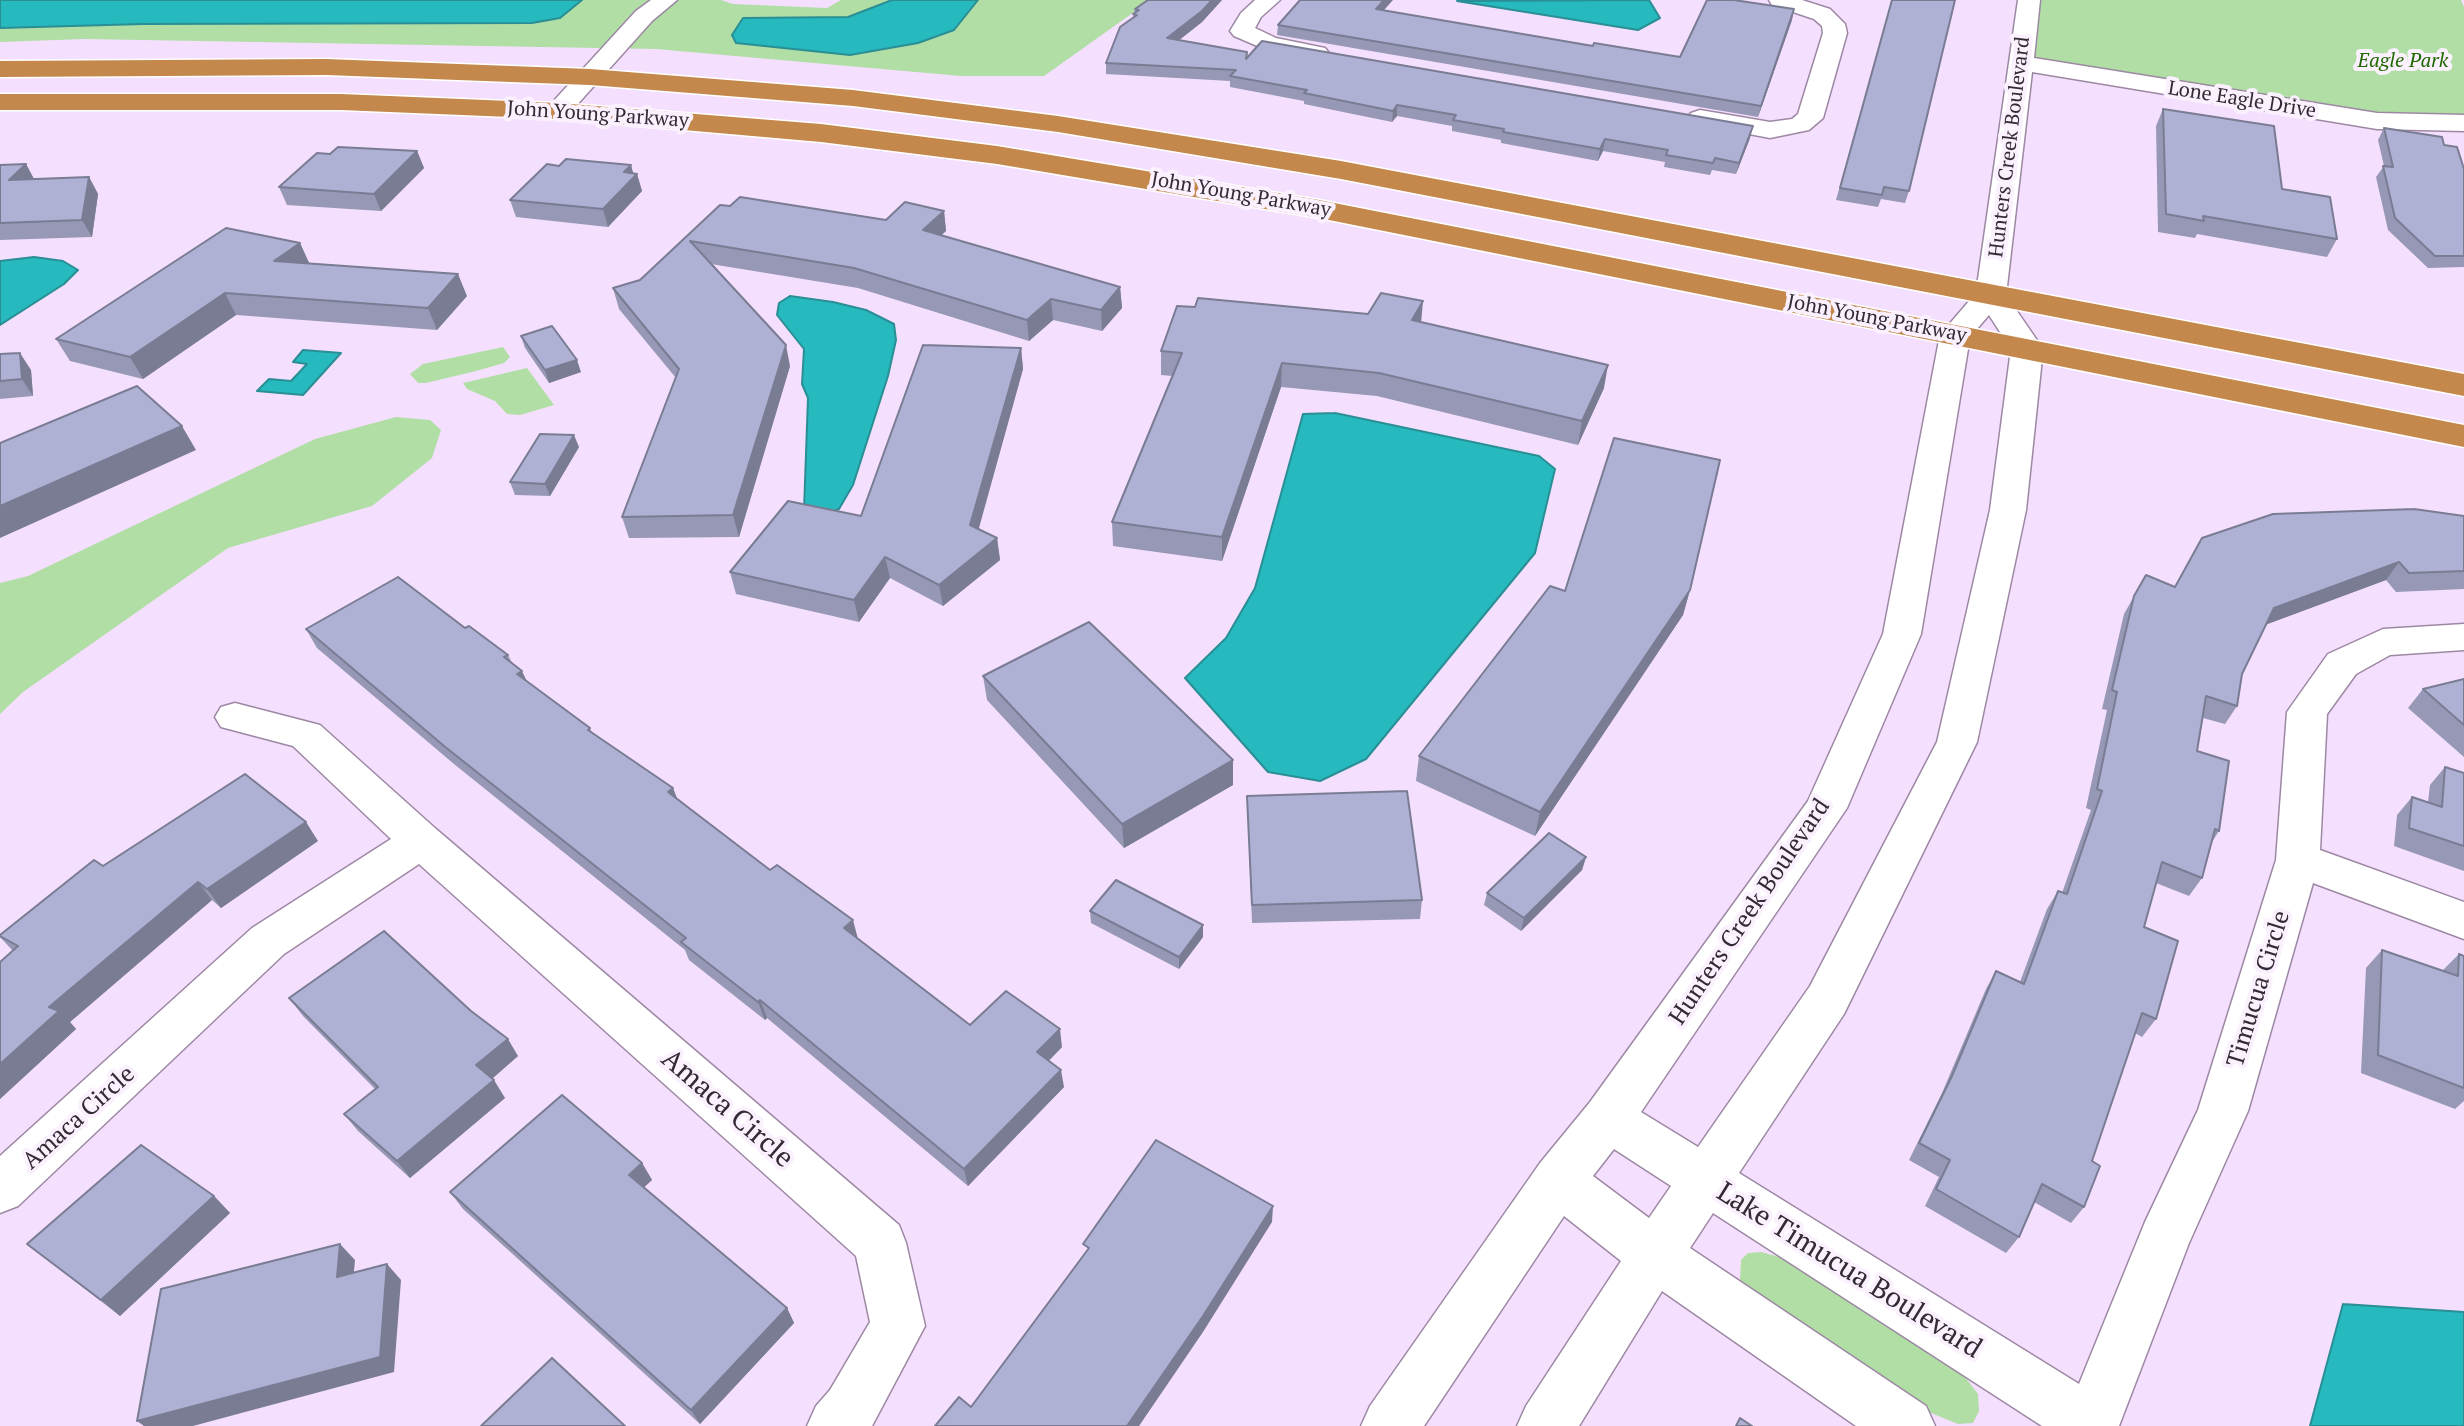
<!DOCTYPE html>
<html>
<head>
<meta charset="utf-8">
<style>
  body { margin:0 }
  canvas { display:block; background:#f5dffe }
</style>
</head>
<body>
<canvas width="2464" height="1426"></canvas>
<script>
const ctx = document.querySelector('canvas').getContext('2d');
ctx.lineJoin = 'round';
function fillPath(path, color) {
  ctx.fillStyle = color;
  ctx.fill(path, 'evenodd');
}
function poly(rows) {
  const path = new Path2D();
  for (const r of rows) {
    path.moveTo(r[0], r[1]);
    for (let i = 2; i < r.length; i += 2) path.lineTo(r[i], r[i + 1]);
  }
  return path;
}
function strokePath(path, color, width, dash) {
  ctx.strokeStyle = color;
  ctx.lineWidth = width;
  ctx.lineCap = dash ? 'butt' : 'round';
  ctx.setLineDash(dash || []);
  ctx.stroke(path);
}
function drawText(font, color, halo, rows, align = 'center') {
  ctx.font = font + ' "PT Serif",serif';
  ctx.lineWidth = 8;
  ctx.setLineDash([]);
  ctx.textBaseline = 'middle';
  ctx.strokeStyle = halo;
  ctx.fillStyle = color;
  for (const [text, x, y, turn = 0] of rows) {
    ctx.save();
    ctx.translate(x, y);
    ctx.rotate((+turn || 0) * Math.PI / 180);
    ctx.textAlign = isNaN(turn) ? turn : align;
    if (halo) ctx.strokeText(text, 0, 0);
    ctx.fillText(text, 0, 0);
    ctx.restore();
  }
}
fillPath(poly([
  [0,0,721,0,733,4,827,8,841,0,1151,0,1044,76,961,76,656,49,85,39,0,42],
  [2029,0,2461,0,2464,7,2464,123,2377,121,2021,63],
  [503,347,510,357,504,363,476,371,426,383,418,383,410,374,423,364],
  [527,368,554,405,520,415,507,414,495,401,467,389,463,383],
  [396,417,430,420,441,430,432,458,372,506,228,548,23,692,0,714,0,583,28,576,315,439],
  [1761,1252,1786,1259,1961,1372,1978,1394,1979,1411,1973,1423,1958,1424,1919,1408,1767,1307,1740,1280,1741,1260,1748,1253]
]), '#b0dea5');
const water = poly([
  [0,0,582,0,560,18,532,23,143,24,0,28,0,0],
  [892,0,978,0,954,30,918,43,850,55,736,43,732,35,743,18,848,17,892,0],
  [1649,0,1660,18,1638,30,1457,1,1649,0],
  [34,257,63,261,78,270,64,284,0,325,0,261,34,257],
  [790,296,833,302,866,310,894,324,896,340,888,376,853,485,839,509,820,517,804,510,808,398,802,384,804,349,777,315,779,303,790,296],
  [303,350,341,353,303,395,257,391,269,379,291,381,307,364,293,362,303,350],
  [1335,413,1539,456,1555,469,1535,553,1366,759,1320,781,1268,772,1185,678,1226,638,1255,588,1303,414,1335,413],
  [2343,1304,2464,1312,2464,1426,2310,1426,2343,1304]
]);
fillPath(water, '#26b9be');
strokePath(water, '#2a8e95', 2);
const minor = poly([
  [651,0,677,0,652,21,567,116,549,116,545,111,549,106,636,11,651,0],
  [1255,0,1280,0,1261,17,1255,28,1276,38,1325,48,1329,53,1325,58,1317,60,1269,51,1234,36,1230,31,1241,13,1255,0],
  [1769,0,1802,0,1830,9,1845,24,1847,33,1823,118,1809,130,1770,138,1691,123,1687,118,1691,113,1700,110,1770,122,1792,119,1798,114,1823,33,1822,26,1814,19,1772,5,1769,0],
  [2018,0,2040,0,2034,58,2377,113,2464,115,2464,131,2377,129,2032,72,2006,295,2043,349,2026,510,1977,742,1844,1014,1739,1173,2079,1384,2145,1222,2198,1110,2276,860,2287,712,2328,654,2383,629,2464,624,2464,650,2390,655,2356,674,2327,714,2320,850,2464,902,2464,939,2313,883,2248,1111,2189,1243,2119,1426,2042,1426,1713,1213,1690,1248,1926,1406,1935,1426,1856,1426,1662,1291,1579,1426,1517,1426,1526,1406,1621,1261,1564,1216,1424,1426,1361,1426,1370,1406,1540,1163,1590,1102,1808,801,1883,634,1940,335,1976,293,2018,0],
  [1989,315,2011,349,1990,510,1937,742,1810,986,1698,1147,1641,1112,1847,808,1921,634,1970,337,1989,315],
  [1614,1149,1671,1186,1649,1218,1593,1176,1614,1149],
  [235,703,320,725,436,829,899,1225,906,1243,925,1326,872,1426,807,1426,816,1406,830,1390,870,1322,856,1256,419,864,284,954,18,1206,0,1213,0,1156,252,928,391,839,293,746,221,727,215,717,221,707,235,703]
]);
const highway = poly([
  [326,59,590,69,853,90,1058,116,1341,161,2464,374,2464,396,1341,179,1058,132,853,106,590,85,326,75,0,77,0,61,326,59],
  [0,94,341,94,558,103,821,124,997,146,1319,200,2464,425,2464,447,1319,218,997,164,821,142,558,119,341,110,0,110,0,94]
]);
strokePath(minor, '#9d88a4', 3);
strokePath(highway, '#fff', 3);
fillPath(minor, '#fff');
fillPath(highway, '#c4874c');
fillPath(poly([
  [1148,0,1222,0,1202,22,1179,40,1247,58,1750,138,1736,174,1712,170,1710,175,1664,167,1665,162,1603,151,1598,161,1501,143,1501,140,1452,131,1452,126,1397,116,1392,122,1304,104,1304,101,1230,87,1230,81,1106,74,1106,63,1133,17,1135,9],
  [1892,0,1909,191,1905,203,1881,199,1878,207,1836,200],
  [1308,1,1384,11,1593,46,1680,57,1792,20,1758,117,1277,35,1278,25],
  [2163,109,2282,189,2337,239,2327,257,2197,234,2195,238,2158,232,2156,126],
  [2384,128,2444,145,2464,169,2464,267,2428,268,2388,230,2376,177,2384,166,2378,140],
  [417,151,424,168,381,211,287,205,279,187,330,154],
  [26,164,34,179,89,177,98,194,92,237,0,240,0,165],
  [631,165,633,173,637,174,642,191,608,227,516,217,510,200],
  [720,205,886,220,944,211,946,231,941,235,1120,287,1122,308,1102,331,1053,320,1029,341,858,288,711,264,790,366,739,537,629,538,622,517,676,378,619,309,613,288,640,280],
  [300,243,309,263,467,296,437,330,236,315,143,379,70,361,56,339],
  [1421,322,1604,388,1578,445,1377,396,1281,387,1222,561,1113,546,1112,522,1173,376,1161,375,1161,351],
  [521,336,581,372,549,383,525,348],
  [1021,348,1023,369,978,529,997,538,1000,560,943,606,890,578,859,622,736,594,730,572,861,516],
  [0,354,31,370,33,396,0,399],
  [579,447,550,496,515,495,510,482],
  [2464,516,2464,589,2396,592,2386,580,2265,625,2242,674,2237,706,2225,724,2203,718,2197,751,2219,831,2212,842,2202,878,2189,896,2156,883,2144,927,2156,1019,2142,1037,2135,1033,2092,1161,2084,1207,2071,1223,2034,1202,2019,1237,2006,1253,1925,1206,1939,1177,1909,1160,1942,1093,1986,989,1996,971,2020,982,2047,909,2058,891,2062,893,2091,810,2086,808,2107,710,2102,709,2124,614,2146,575,2175,587],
  [1690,590,1683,615,1535,836,1416,781,1419,756,1565,591],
  [465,628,508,655,512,663,527,682,590,728,592,733,673,788,677,798,970,1025,1062,1047,1049,1061,1064,1087,968,1186,767,1018,765,1020,689,960,685,950,454,764,317,648,306,629],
  [983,676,1233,785,1124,848,987,700],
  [2464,679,2464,757,2408,708,2423,689],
  [2445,767,2464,773,2464,871,2394,846,2397,815,2412,797,2428,802,2430,785],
  [1247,796,1422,900,1420,919,1252,923],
  [318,841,221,908,212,900,70,1022,76,1029,0,1099,13,951,0,937,0,935,103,866],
  [1586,857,1582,870,1521,931,1484,905,1487,893],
  [1090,911,1203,925,1203,937,1179,969,1091,923],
  [2382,950,2442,971,2459,954,2464,956,2464,1101,2455,1109,2361,1073,2366,968],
  [289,998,518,1056,492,1079,505,1098,410,1178,358,1131,344,1114,375,1089,303,1016],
  [642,1163,652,1180,644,1187,787,1308,794,1323,700,1424,463,1209,450,1192],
  [214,1196,230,1213,120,1316,27,1244]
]), '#9698b5');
fillPath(poly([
  [1212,0,1222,0,1202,22,1168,49,1167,38],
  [1384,0,1393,0,1375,20,1376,9],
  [1794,9,1792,20,1758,117,1761,106],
  [1397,105,1397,116,1392,122,1393,111],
  [1753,126,1750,138,1736,174,1739,163],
  [1605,139,1603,151,1598,161,1600,149],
  [417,151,424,168,381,211,374,194],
  [26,164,35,181,9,180],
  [631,165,634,177,637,174,642,191,608,227,603,209,624,172],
  [89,177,98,194,92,237,82,220],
  [944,211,946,231,926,250,923,230],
  [300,243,310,265,274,261],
  [458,274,467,296,437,330,428,308],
  [1120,287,1122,308,1102,331,1101,310],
  [225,293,236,315,143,379,130,357],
  [1051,299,1053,320,1029,341,1027,320],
  [1423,301,1421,324,1412,320],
  [786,345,790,366,739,537,733,515],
  [1021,348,1023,369,974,546,970,525],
  [20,353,31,370,33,396,22,379],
  [577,360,581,372,549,383,545,370],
  [1282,363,1281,387,1222,561,1222,537],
  [1608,365,1604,388,1578,445,1582,421],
  [182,426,196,450,0,538,0,506],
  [574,435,579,447,550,496,545,484],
  [997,538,1000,560,943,606,939,585],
  [885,557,890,578,859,622,854,600],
  [2399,562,2386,580,2262,626,2274,608],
  [1690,590,1683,615,1535,836,1540,812],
  [522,671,531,690,517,674],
  [1233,760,1233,785,1124,848,1122,824],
  [673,788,680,807,668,792],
  [306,822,318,841,221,908,207,889],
  [1586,857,1582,870,1521,931,1524,918],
  [198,882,212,900,70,1022,76,1029,0,1099,0,1064,49,1007],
  [853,920,858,939,844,928],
  [1203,925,1203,937,1179,969,1179,957],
  [760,1000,767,1018,765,1020,758,1002],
  [1060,1029,1062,1047,1040,1069,1037,1052],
  [508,1039,518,1056,487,1083,476,1065],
  [1061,1070,1064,1087,968,1186,964,1169],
  [494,1080,505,1098,410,1178,397,1161],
  [642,1163,652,1180,639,1192,629,1175],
  [214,1196,230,1213,120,1316,101,1300],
  [1273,1206,1272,1222,1203,1332,1139,1426,1127,1426],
  [340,1244,355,1260,352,1293,337,1277],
  [387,1264,401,1280,394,1372,193,1426,144,1426,137,1421],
  [787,1308,794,1323,700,1424,691,1410]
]), '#7a7c94');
const building = poly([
  [1148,0,1212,0,1202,11,1167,38,1247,52,1246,59,1262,41,1753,126,1739,163,1715,158,1713,163,1666,155,1668,150,1605,139,1600,149,1503,132,1504,129,1453,120,1456,115,1397,105,1393,111,1304,93,1307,90,1230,76,1236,70,1106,63,1120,27,1137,15,1133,14,1139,10,1135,9,1148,0],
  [1300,0,1384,0,1376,9,1593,46,1594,43,1680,57,1707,0,1734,0,1794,9,1761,106,1278,25,1300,0],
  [1892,0,1955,0,1909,191,1884,187,1882,195,1840,188,1892,0],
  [2163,109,2274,126,2282,189,2330,197,2337,239,2203,216,2204,221,2166,214,2163,109],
  [2384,128,2442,137,2444,145,2457,147,2464,169,2464,256,2435,256,2395,218,2383,166,2393,167,2384,128],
  [338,147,417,151,374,194,279,187,317,153,330,154,338,147],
  [566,159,631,165,624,172,637,174,603,209,510,200,547,164,559,166,566,159],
  [26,164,9,180,89,177,82,220,0,223,0,165,26,164],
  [740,197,886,220,905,202,944,211,923,230,1120,287,1101,310,1051,299,1027,320,854,268,690,241,786,345,733,515,622,517,679,369,613,288,640,280,720,205,730,206,740,197],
  [226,228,300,243,274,261,458,274,428,308,225,293,130,357,56,339,226,228],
  [1381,293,1423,301,1412,320,1608,365,1582,421,1379,373,1282,363,1222,537,1112,522,1182,353,1161,351,1177,306,1195,307,1198,298,1368,314,1381,293],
  [552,326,577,360,545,370,521,336,552,326],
  [923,345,1021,348,970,525,997,538,939,585,885,557,854,600,730,572,788,501,861,516,923,345],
  [20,353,22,379,0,381,0,354,20,353],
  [137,386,182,426,0,506,0,443,137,386],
  [540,434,574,435,545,484,510,482,540,434],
  [1614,438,1720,460,1690,590,1540,812,1419,756,1550,586,1565,591,1614,438],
  [2414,509,2464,516,2464,571,2409,573,2399,562,2274,608,2242,674,2237,706,2206,696,2197,751,2229,761,2219,831,2215,829,2202,878,2162,862,2144,927,2178,941,2156,1019,2142,1013,2092,1161,2100,1166,2084,1207,2042,1184,2019,1237,1936,1189,1950,1160,1919,1143,1952,1076,1996,971,2024,984,2058,891,2067,894,2102,791,2097,789,2117,692,2112,690,2134,596,2146,575,2175,587,2202,538,2273,514,2414,509],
  [398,577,465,628,469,626,508,655,504,657,522,671,517,674,590,728,588,730,673,788,668,792,770,870,777,865,853,920,844,928,970,1025,1006,991,1060,1029,1037,1052,1061,1070,964,1169,760,1000,758,1002,681,942,686,938,444,746,306,629,398,577],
  [1089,622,1233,760,1122,824,983,676,1089,622],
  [2464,679,2464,725,2423,689,2464,679],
  [2445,767,2464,773,2464,846,2409,828,2412,797,2442,807,2445,767],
  [245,774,306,822,207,889,198,882,49,1007,59,1011,0,1064,0,962,18,946,0,936,0,935,94,860,103,866,245,774],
  [1407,791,1422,900,1252,905,1247,796,1407,791],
  [1549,833,1586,857,1524,918,1487,893,1549,833],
  [1116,880,1203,925,1179,957,1090,911,1116,880],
  [384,931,471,1011,508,1039,476,1065,494,1080,397,1161,344,1114,378,1087,289,998,384,931],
  [2382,950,2458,976,2459,954,2464,956,2464,1088,2378,1055,2382,950],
  [562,1095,642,1163,629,1175,787,1308,691,1410,450,1192,562,1095],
  [1156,1140,1273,1206,1203,1316,1127,1426,935,1426,959,1397,971,1407,1089,1248,1083,1244,1156,1140],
  [141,1145,214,1196,101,1300,27,1244,141,1145],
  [340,1244,337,1277,387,1264,380,1357,137,1421,161,1289,340,1244],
  [552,1358,625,1426,481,1426,552,1358],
  [1740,1418,1752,1426,1736,1426,1740,1418]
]);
fillPath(building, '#aeb1d3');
strokePath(building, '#7a7c94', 2);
drawText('italic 20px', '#206903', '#fbf1fe', [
  ["Eagle Park",2403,61]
]);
drawText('20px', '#322a35', '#fbf1fe', [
  ["Lone Eagle Drive",2242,100,9],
  ["John Young Parkway",598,115,4],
  ["Hunters Creek Boulevard",2010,147,-83],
  ["John Young Parkway",1241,195,10],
  ["John Young Parkway",1877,319,11]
]);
drawText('24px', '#322a35', '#fbf1fe', [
  ["Hunters Creek Boulevard",1750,912,-56],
  ["Timucua Circle",2259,989,-73],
  ["Amaca Circle",79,1118,-42]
]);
drawText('28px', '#322a35', '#fbf1fe', [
  ["Amaca Circle",727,1109,41],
  ["Lake Timucua Boulevard",1849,1271,32]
]);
</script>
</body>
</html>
